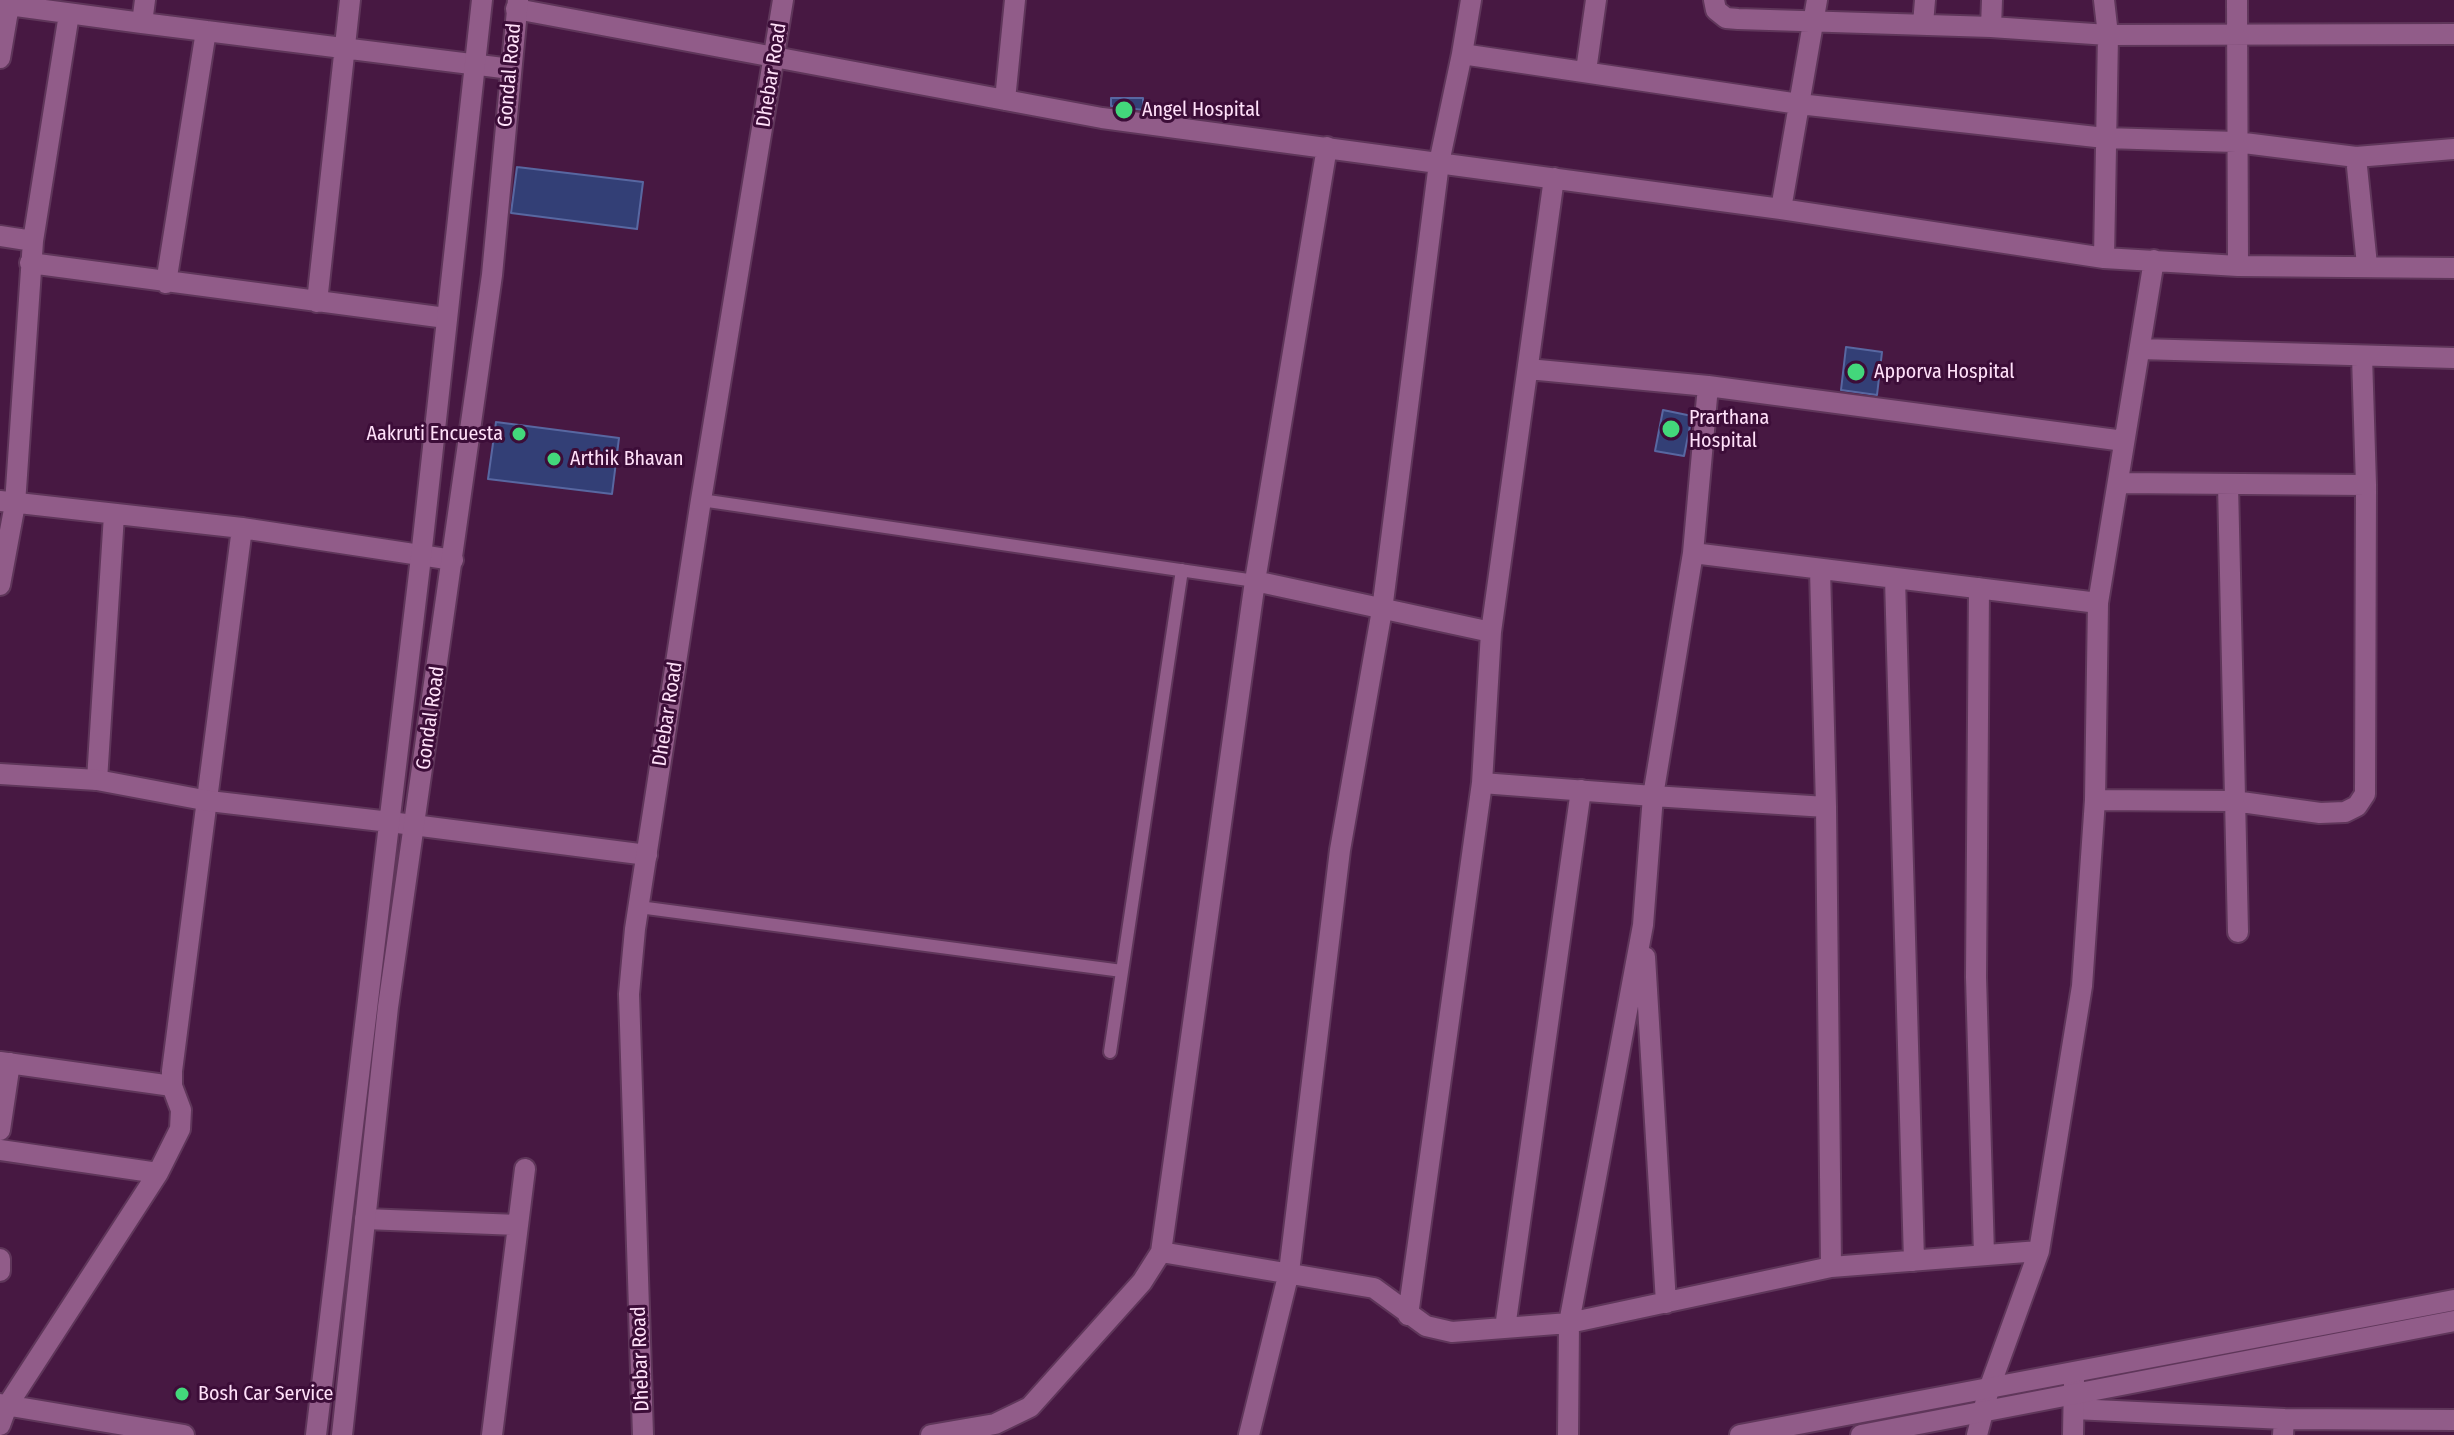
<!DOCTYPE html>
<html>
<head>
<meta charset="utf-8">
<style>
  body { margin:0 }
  canvas { display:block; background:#471842 }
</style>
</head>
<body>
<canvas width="2454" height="1435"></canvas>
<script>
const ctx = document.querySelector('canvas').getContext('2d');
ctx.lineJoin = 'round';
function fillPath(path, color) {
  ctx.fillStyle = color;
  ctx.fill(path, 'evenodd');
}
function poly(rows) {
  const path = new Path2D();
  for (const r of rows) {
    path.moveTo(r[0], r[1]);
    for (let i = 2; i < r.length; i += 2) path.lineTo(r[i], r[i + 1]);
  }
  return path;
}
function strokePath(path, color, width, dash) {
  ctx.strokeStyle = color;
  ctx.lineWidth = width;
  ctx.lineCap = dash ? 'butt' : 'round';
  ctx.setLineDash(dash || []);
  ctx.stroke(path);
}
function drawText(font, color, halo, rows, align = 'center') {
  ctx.font = font + ' "Fira Sans Condensed",sans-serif';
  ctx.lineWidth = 6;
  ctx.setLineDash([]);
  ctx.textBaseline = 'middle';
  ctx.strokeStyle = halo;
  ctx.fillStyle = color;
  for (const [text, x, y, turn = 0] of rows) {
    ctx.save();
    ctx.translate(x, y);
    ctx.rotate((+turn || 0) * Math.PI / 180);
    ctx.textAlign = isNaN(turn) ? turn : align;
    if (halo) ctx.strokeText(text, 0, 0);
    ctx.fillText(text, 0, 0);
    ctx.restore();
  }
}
const building = poly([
  [1111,98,1143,98,1143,110,1111,106,1111,98],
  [517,167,643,182,637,229,511,213,517,167],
  [1846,347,1882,352,1877,395,1841,390,1846,347],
  [1663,410,1692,416,1684,456,1655,451,1663,410],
  [496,422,619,438,612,494,488,479,496,422]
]);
fillPath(building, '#333f76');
strokePath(building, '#5867a1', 2);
const service = poly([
  [701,500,1255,581],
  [639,907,1122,971],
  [1110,1052,1182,570]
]);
const minor = poly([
  [145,0,142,23,511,69],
  [1714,0,1716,10,1726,18,1738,19,1991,27,2108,35,2454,34],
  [2104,0,2108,35,2104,258],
  [2237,0,2238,266],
  [0,4,142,23],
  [516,9,1102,118,1781,209,2104,258,2238,266,2454,268],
  [1923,24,1925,0],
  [1991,27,1992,0],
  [1462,54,1471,0],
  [0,58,9,5],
  [1586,71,1596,0],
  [1005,100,1015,0],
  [2356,157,2367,265],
  [1781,209,1817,0],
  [0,236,33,241,69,14],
  [30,263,446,318],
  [166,283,206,31],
  [317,302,350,0],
  [2140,349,2454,358],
  [1528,369,1708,386,2124,441],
  [1708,386,1693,553,2098,603],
  [2118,483,2366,485],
  [2228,484,2238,932],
  [0,501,242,528,453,560],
  [1693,553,1653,796,1826,807,1831,1267],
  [1820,569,1826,807],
  [1895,578,1914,1261],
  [1255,581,1491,632],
  [0,585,15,504,33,241],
  [1979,588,1976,977,1984,1255],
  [97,780,114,515],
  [1482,783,1653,796,1643,925,1569,1323,1568,1435],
  [2095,800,2234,801,2320,813,2345,812,2357,806,2365,794,2366,485,2362,356],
  [390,822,647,855],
  [1645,957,1666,1303],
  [0,1062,172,1086],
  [0,1130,10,1063],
  [0,1150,158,1173],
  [365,1219,518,1225],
  [1161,1252,1374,1288,1426,1326,1452,1332,1569,1323,1831,1267,2039,1251],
  [0,1259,0,1271],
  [1408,1315,1482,783,1491,632,1554,178],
  [1505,1328,1581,790],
  [0,1404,184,1435],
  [2074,1409,2284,1419,2283,1435],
  [2284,1419,2454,1420],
  [0,1425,7,1406,158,1173,180,1129,181,1110,172,1086,172,1071,242,528],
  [492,1435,525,1169],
  [931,1435,995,1424,1030,1407,1142,1282,1161,1252,1255,581,1327,147],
  [1249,1435,1289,1272,1340,850,1382,610,1439,163,1462,54,1799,104,2105,138,2236,142,2356,157,2454,149],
  [1977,1435,1989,1389,2039,1251,2082,986,2095,800,2098,603,2154,260]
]);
const tertiary = poly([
  [643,1435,629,994,635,929,701,500,783,0],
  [2073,1435,2074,1380]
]);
const secondary = poly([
  [0,774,97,780,209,801,390,822],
  [316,1435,421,557,482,0],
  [342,1435,388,1007,492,275,518,0],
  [1740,1435,2454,1300],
  [1861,1435,2454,1321]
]);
strokePath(service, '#5f365a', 16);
strokePath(minor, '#5f365a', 24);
strokePath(tertiary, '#5f365a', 24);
strokePath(secondary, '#5f365a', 24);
strokePath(service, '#915c89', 12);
strokePath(minor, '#915c89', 20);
strokePath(tertiary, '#915c89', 20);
strokePath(secondary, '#915c89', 20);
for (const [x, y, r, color] of [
  [1124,110,10,"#43d77b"],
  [1856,372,10,"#43d77b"],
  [1671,429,10,"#43d77b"],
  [519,434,8,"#43d77b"],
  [554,459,8,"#43d77b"],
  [182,1394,8,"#43d77b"]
]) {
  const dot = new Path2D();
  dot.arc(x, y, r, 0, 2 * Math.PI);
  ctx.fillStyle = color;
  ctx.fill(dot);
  strokePath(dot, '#3c0d38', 3);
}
drawText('20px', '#ffe0f9', '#3c0d38', [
  ["Gondal Road",510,75,-85],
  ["Dhebar Road",772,75,-81],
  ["Dhebar Road",668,714,-81],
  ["Gondal Road",431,718,-82],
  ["Dhebar Road",641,1359,-92]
]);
drawText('20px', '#ffe0f9', '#3c0d38', [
  ["Angel Hospital",1142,110],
  ["Apporva Hospital",1874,372],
  ["Prarthana",1689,418],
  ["Hospital",1689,441],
  ["Aakruti Encuesta",503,434,"right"],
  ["Arthik Bhavan",570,459],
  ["Bosh Car Service",198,1394]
], 'left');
</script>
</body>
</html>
